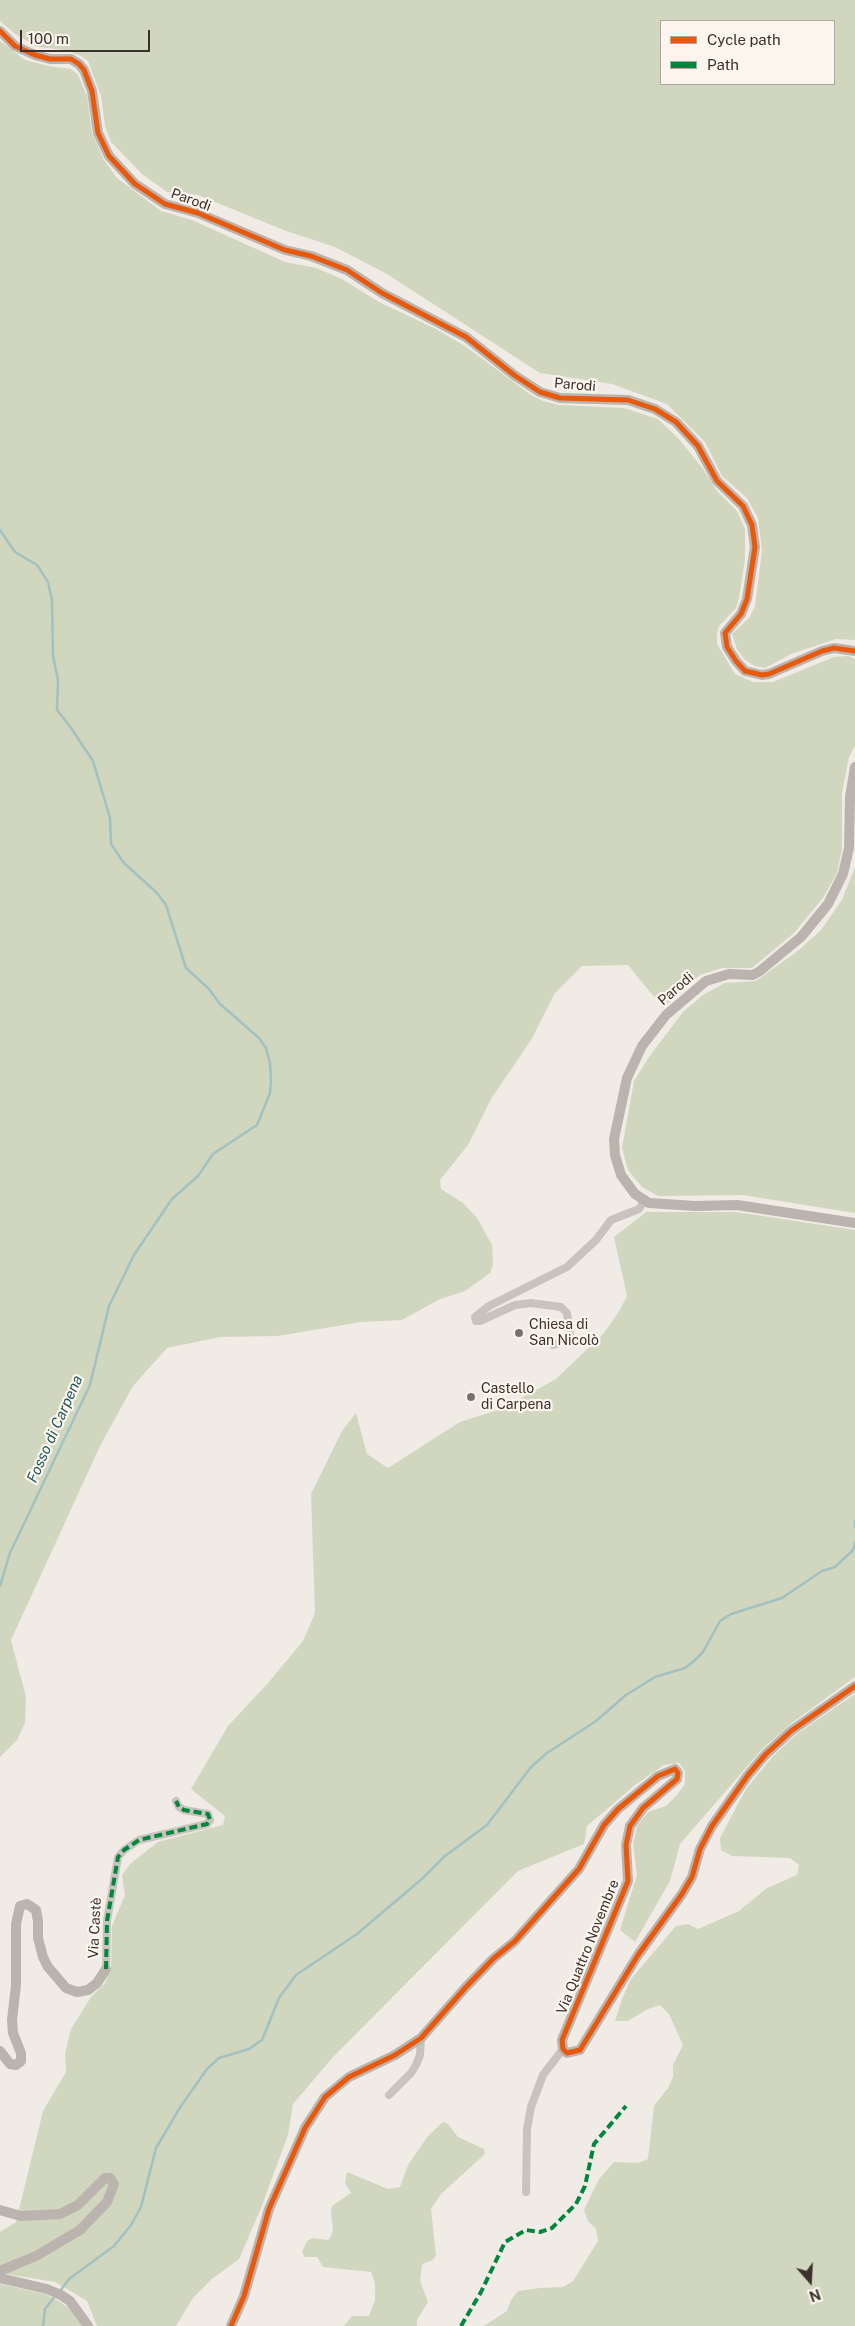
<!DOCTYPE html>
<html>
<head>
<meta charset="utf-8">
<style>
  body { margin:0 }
  #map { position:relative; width:855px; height:2326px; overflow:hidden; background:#f0ebe5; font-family:"Public Sans",sans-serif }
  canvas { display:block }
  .legend { position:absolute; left:660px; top:20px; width:175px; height:65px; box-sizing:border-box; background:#fbf5ee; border:1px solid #aea6a0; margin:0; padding:6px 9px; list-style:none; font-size:15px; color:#3b302b }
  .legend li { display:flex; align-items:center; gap:10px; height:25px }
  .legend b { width:25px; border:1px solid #aea6a0 }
  .north { position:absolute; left:785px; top:2256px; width:50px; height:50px; -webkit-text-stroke:4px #fbf5ee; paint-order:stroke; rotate:161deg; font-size:14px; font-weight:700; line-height:20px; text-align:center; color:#3b302b }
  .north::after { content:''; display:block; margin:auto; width:18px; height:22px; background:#3b302b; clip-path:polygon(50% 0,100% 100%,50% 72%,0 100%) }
  .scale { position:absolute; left:20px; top:30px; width:130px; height:22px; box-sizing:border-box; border:2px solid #3b302b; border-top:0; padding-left:6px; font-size:15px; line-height:18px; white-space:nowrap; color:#3b302b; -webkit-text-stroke:4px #fbf5ee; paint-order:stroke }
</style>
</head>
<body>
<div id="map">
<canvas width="855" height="2326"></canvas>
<ul class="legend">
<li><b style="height:6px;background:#e8590c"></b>Cycle path</li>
<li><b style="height:6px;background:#00873e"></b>Path</li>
</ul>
<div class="north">N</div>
<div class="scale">100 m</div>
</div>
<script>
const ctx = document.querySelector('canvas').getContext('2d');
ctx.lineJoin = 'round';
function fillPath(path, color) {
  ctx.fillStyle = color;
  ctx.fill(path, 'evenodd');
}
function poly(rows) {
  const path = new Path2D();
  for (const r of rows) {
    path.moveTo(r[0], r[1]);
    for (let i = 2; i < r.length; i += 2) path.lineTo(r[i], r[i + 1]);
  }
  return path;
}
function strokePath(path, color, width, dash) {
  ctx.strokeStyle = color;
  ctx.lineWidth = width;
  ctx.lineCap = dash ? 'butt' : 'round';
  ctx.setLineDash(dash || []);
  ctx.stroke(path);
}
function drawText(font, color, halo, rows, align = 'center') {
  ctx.font = font + ' "Public Sans",sans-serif';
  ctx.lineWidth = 4.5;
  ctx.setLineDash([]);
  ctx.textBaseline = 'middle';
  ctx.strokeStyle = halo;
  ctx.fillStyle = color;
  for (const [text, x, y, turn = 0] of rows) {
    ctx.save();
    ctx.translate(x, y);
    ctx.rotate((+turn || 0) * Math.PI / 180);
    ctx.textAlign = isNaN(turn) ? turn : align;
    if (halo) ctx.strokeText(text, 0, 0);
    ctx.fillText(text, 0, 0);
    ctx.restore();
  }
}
fillPath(poly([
  [0,0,855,0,855,640,836,639,791,654,765,668,755,666,744,659,737,649,732,634,750,617,755,606,762,551,758,518,747,498,722,476,705,442,667,404,612,384,540,373,387,274,335,247,286,231,198,195,167,192,142,174,111,142,105,126,101,96,88,61,81,56,65,50,38,47,15,34,0,21],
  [661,21,834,21,834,84,661,84],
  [0,41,25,60,48,66,71,69,78,75,87,96,92,133,104,160,117,178,161,211,192,220,285,262,316,268,342,279,379,302,436,329,465,346,531,395,543,401,559,405,624,408,658,419,679,439,703,469,717,491,737,511,745,529,745,559,739,598,736,608,719,626,717,633,717,644,735,674,753,682,773,682,834,657,848,656,855,659,855,746,849,757,842,793,842,849,837,873,823,898,794,933,752,968,722,968,700,975,663,1008,628,965,582,966,555,993,531,1040,491,1099,468,1145,440,1180,441,1189,463,1203,477,1218,492,1245,493,1264,490,1273,465,1291,440,1299,402,1320,361,1322,278,1336,220,1337,167,1348,133,1386,101,1444,11,1640,26,1697,25,1723,17,1740,0,1757],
  [855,867,855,1213,743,1195,658,1196,642,1187,628,1170,622,1148,634,1081,649,1057,683,1012,703,995,725,983,756,981,799,950,821,930,842,900],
  [646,1212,736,1212,855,1230,855,1677,793,1722,763,1748,680,1844,670,1881,635,1942,620,1930,637,1875,633,1844,637,1826,648,1812,666,1806,677,1795,685,1784,685,1771,679,1763,664,1765,635,1785,587,1826,584,1844,518,1871,333,2057,293,2104,288,2135,261,2208,239,2259,212,2279,193,2298,176,2326,97,2326,87,2301,55,2282,0,2273,0,2232,16,2222,43,2111,66,2072,65,2054,71,2029,91,1997,105,1983,111,1968,112,1926,125,1895,122,1875,131,1863,158,1842,223,1825,225,1816,191,1789,228,1726,268,1683,303,1641,315,1613,311,1494,342,1431,356,1413,367,1454,388,1468,460,1422,501,1409,556,1379,604,1333,618,1313,627,1296,614,1237],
  [855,1694,855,2326,484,2326,507,2311,511,2300,518,2291,540,2288,563,2287,573,2281,598,2241,596,2229,588,2221,584,2210,599,2179,614,2162,638,2163,648,2159,654,2106,668,2088,673,2077,673,2065,683,2045,669,2014,660,2005,648,2009,628,2021,615,2021,622,1999,631,1979,676,1926,688,1924,698,1929,739,1911,767,1888,797,1875,799,1865,790,1858,732,1856,721,1850,720,1838,746,1789,773,1756,797,1734],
  [443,2122,448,2124,458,2137,484,2149,485,2154,441,2194,431,2209,436,2255,433,2260,422,2264,420,2281,428,2302,417,2320,417,2326,344,2326,352,2316,369,2316,375,2300,375,2283,371,2272,323,2267,317,2257,305,2257,302,2252,307,2241,312,2238,328,2240,331,2236,333,2230,331,2212,332,2206,351,2193,345,2183,347,2172,388,2189,400,2187,408,2165,428,2136],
  [0,2284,45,2294,57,2300,69,2308,82,2326,0,2326]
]), '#d1d6bf');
strokePath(poly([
  [0,530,15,552,37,565,48,582,52,600,53,656,58,680,57,710,69,725,93,761,110,818,111,844,124,863,157,893,166,905,186,968,209,989,220,1004,259,1038,266,1048,270,1063,271,1080,270,1093,257,1125,213,1154,198,1176,172,1199,134,1255,109,1306,90,1385,10,1553,0,1586],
  [855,1521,855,1527],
  [60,2291,69,2279,114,2246,131,2225,141,2207,156,2148,181,2106,207,2069,219,2058,249,2049,262,2040,279,1998,296,1975,357,1934,423,1878,445,1856,487,1825,531,1767,547,1753,596,1721,626,1695,655,1677,685,1668,694,1661,703,1652,720,1621,731,1614,782,1598,822,1571,835,1567,853,1550,855,1542],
  [43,2326,45,2309,56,2295]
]), '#a1c2c1', 2.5);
strokePath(poly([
  [553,1345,569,1338,570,1333,567,1313,561,1307,531,1303,515,1305,480,1321,476,1321,475,1317,489,1306,567,1267,596,1240,611,1220,639,1209,644,1201],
  [106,1969,107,1921,118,1857,124,1850,139,1840,207,1824,210,1820,208,1814,184,1810,179,1807,176,1801],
  [389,2095,411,2073,416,2065,420,2055,421,2038],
  [526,2192,527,2129,531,2107,543,2075,563,2049]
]), '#c9c3be', 8);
strokePath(poly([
  [0,31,15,46,35,55,50,59,71,59,79,64,84,70,92,91,98,133,109,156,135,184,165,204,198,213,285,250,311,256,347,270,382,293,466,337,514,375,540,392,560,398,628,400,655,409,676,422,698,446,717,481,743,506,752,525,755,547,747,599,741,614,725,633,727,647,736,661,745,671,762,675,769,674,822,651,834,648,855,651],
  [855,767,850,797,849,848,843,874,828,904,801,937,760,971,753,975,729,974,706,981,666,1015,642,1046,627,1078,614,1139,615,1155,621,1175,635,1194,649,1203,695,1206,737,1205,855,1223],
  [0,2051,10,2064,16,2065,21,2061,21,2053,13,2033,12,2020,16,1985,16,1924,20,1906,27,1904,36,1910,38,1921,38,1938,43,1957,48,1967,66,1988,77,1992,88,1990,97,1983,106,1969],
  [0,2210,21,2216,60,2214,78,2205,105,2178,110,2178,114,2184,107,2202,80,2230,36,2256,0,2271],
  [0,2278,47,2289,61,2295,70,2301,88,2326],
  [231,2326,244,2296,269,2209,305,2128,325,2097,349,2077,395,2055,421,2038,466,1987,493,1959,515,1941,579,1869,604,1825,618,1809,658,1776,675,1769,678,1773,677,1779,643,1808,630,1826,626,1845,628,1881,562,2040,563,2049,567,2053,580,2050,638,1955,682,1894,692,1877,700,1849,712,1826,748,1775,766,1754,791,1731,855,1686]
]), '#bab3ae', 10);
strokePath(poly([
  [106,1969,107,1921,118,1857,124,1850,139,1840,207,1824,210,1820,208,1814,184,1810,179,1807,176,1801],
  [461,2326,481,2292,505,2242,526,2230,540,2232,552,2228,576,2204,585,2186,594,2144,626,2106]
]), '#00873e', 4, [8, 4]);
strokePath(poly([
  [0,31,15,46,35,55,50,59,71,59,79,64,84,70,92,91,98,133,109,156,135,184,165,204,198,213,285,250,311,256,347,270,382,293,466,337,514,375,540,392,560,398,628,400,655,409,676,422,698,446,717,481,743,506,752,525,755,547,747,599,741,614,725,633,727,647,736,661,745,671,762,675,769,674,822,651,834,648,855,651],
  [231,2326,244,2296,269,2209,305,2128,325,2097,349,2077,395,2055,421,2038,466,1987,493,1959,515,1941,579,1869,604,1825,618,1809,658,1776,675,1769,678,1773,677,1779,643,1808,630,1826,626,1845,628,1881,562,2040,563,2049,567,2053,580,2050,638,1955,682,1894,692,1877,700,1849,712,1826,748,1775,766,1754,791,1731,855,1686]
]), '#e8590c', 5);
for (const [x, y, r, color] of [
  [519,1333,5,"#7a716c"],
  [471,1397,5,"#7a716c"]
]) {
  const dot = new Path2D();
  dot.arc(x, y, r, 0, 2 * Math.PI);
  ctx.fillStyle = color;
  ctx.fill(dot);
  strokePath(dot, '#fbf5ee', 2);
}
drawText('14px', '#3b302b', '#fbf5ee', [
  ["Parodi",191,200,20],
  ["Parodi",575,385,5],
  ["Parodi",676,989,-41],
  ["Via Castè",95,1928,-87],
  ["Via Quattro Novembre",588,1947,-68]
]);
drawText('14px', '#3b302b', '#fbf5ee', [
  ["Chiesa di",529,1325],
  ["San Nicolò",529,1341],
  ["Castello",481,1389],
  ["di Carpena",481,1405]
], 'left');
drawText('italic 15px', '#1f5a5e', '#fbf5ee', [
  ["Fosso di Carpena",55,1429,-66]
]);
</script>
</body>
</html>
